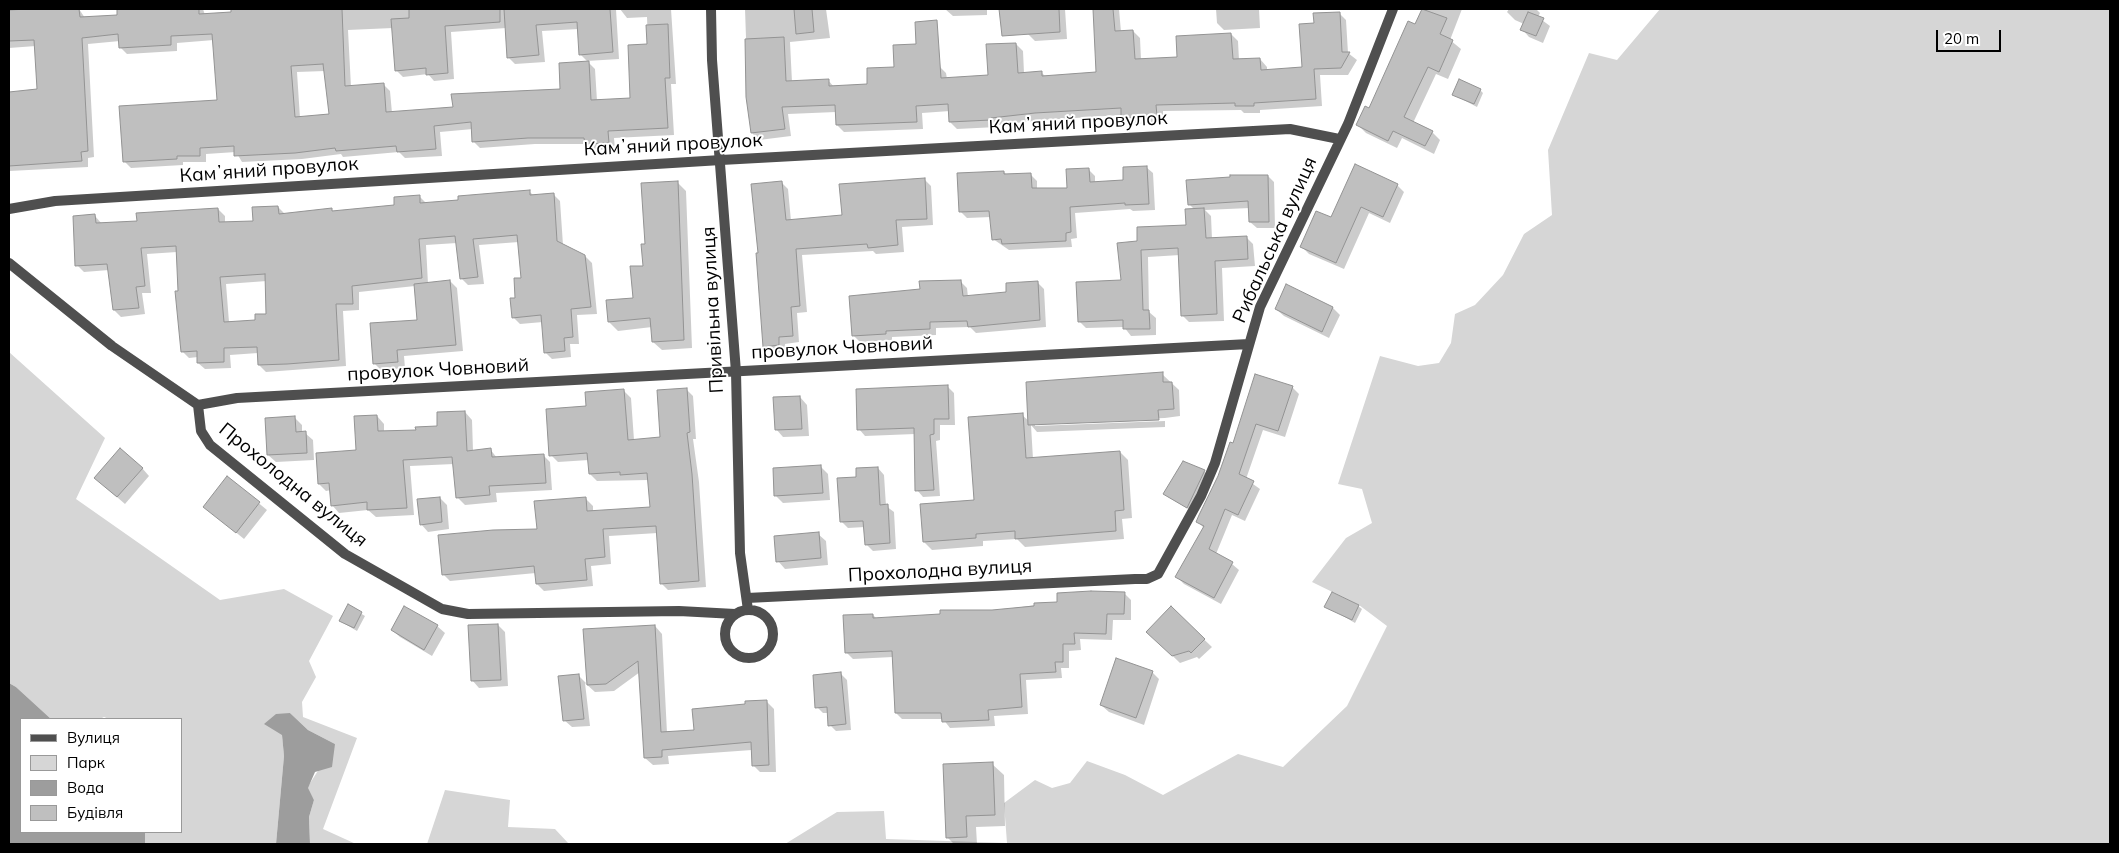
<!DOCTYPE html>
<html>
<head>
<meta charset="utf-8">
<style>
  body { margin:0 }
  #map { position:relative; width:2119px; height:853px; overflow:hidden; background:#fff; font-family:Mulish,sans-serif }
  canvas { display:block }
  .frame { position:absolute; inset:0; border:10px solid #000; pointer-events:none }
  .legend { position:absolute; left:20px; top:718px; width:162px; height:115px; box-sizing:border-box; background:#fff; border:1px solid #999; margin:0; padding:6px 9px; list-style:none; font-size:15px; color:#000 }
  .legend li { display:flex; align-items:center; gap:10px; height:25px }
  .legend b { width:25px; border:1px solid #999 }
  .scale { position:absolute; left:1936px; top:30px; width:65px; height:22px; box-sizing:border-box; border:2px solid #000; border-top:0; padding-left:6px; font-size:15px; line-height:18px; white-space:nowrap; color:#000; -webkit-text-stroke:4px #fff; paint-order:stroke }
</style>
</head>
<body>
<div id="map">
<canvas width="2119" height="853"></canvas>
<div class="frame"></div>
<ul class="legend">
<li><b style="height:6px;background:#4f4f4f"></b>Вулиця</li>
<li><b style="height:14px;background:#d6d6d6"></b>Парк</li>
<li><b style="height:14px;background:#9d9d9d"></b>Вода</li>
<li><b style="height:14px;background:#bfbfbf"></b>Будівля</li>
</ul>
<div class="scale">20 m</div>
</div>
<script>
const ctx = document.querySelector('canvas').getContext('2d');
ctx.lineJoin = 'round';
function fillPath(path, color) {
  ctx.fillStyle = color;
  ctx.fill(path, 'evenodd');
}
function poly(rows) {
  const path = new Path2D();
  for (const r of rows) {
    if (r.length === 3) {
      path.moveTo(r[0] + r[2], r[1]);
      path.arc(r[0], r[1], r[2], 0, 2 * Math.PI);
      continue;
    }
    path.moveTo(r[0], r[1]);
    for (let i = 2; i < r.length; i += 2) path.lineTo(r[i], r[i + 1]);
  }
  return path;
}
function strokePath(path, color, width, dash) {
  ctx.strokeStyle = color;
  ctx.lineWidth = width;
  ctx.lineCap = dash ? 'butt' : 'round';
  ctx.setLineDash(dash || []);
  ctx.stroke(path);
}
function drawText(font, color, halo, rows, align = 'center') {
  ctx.font = font + ' Mulish,sans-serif';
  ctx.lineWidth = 4;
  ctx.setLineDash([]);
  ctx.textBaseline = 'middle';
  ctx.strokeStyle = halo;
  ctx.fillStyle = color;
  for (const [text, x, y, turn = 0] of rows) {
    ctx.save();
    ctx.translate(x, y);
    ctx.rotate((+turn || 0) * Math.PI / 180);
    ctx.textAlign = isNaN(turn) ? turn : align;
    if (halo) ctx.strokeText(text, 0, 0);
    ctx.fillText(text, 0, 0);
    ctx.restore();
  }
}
fillPath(poly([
  [1660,9,2110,9,2110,844,785,844,837,812,884,811,886,839,1007,843,1004,803,1035,780,1052,788,1070,783,1087,761,1125,775,1163,795,1238,754,1283,767,1347,706,1387,626,1359,605,1312,582,1346,538,1372,523,1362,489,1338,484,1380,356,1418,366,1439,363,1451,343,1455,314,1475,305,1503,275,1524,234,1552,215,1548,150,1589,53,1617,60],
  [9,352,105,438,76,499,220,600,284,589,333,616,309,661,316,677,302,702,303,717,357,738,323,829,356,844,310,844,309,817,314,800,307,788,335,744,308,730,290,713,282,735,284,756,276,844,145,844,145,832,181,832,181,719,109,719,104,717,100,719,51,719,16,687,9,683],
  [445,790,510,800,508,827,555,829,569,844,427,844]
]), '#d6d6d6');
fillPath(poly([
  [9,683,16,687,51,719,21,719,21,832,145,832,145,844,9,844],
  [290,713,308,730,335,744,332,767,315,772,308,788,314,800,309,817,310,844,276,844,284,756,282,735,264,724,276,714]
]), '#9d9d9d');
fillPath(poly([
  [79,9,85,18,119,16,118,10,145,9,203,9,205,15,232,13,232,9,616,9,619,59,587,61,580,54,579,29,542,31,545,62,515,64,508,57,506,28,451,32,454,79,434,81,428,74,403,77,396,70,393,28,348,30,351,87,383,84,390,91,392,113,454,108,562,90,588,62,595,69,597,101,631,99,648,46,647,17,627,18,620,9,671,9,676,84,671,84,674,135,614,138,615,149,592,150,586,144,535,144,480,148,474,142,473,129,440,132,442,156,405,158,399,152,343,157,341,154,302,159,242,162,236,152,206,154,206,162,183,162,183,165,131,168,124,161,219,102,214,40,177,43,177,51,127,54,120,47,120,41,88,44,94,157,88,158,88,167,9,171,9,93,39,90,36,46,9,48,9,12],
  [325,71,330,115,300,118,297,72],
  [745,9,826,9,830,38,790,42,792,82,828,80,834,87,869,85,939,66,946,73,947,79,989,77,1016,44,1023,51,1024,73,1041,72,1046,77,1097,73,1094,9,1119,9,1121,32,1133,31,1140,38,1141,60,1178,58,1231,34,1238,41,1239,60,1260,59,1267,67,1267,71,1303,69,1315,24,1339,13,1346,20,1348,53,1357,60,1348,75,1320,75,1322,106,1260,110,1260,113,1244,113,1241,110,1163,111,1163,123,1130,124,1122,115,1043,120,997,125,997,127,957,129,950,122,950,111,922,113,923,129,844,132,837,125,836,112,788,114,791,136,759,140,752,133,748,96],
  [945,9,987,9,987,15,953,16],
  [1027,9,1065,9,1067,39,1035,41,1028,34],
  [1216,9,1259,9,1260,28,1224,30,1217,23],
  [1423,9,1462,9,1450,40,1461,49,1448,79,1436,74,1413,123,1432,132,1440,140,1434,154,1402,138,1397,148,1366,133,1358,125,1369,109],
  [1509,9,1536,9,1540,13,1538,17,1550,26,1543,43,1529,37,1522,29,1524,24,1515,20,1507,12],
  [1480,90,1483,93,1477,107,1454,95],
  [1146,167,1153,173,1155,210,1133,211,1130,209,1075,213,1077,238,1071,239,1072,247,1009,250,993,239,991,217,967,218,961,212,1004,172,1007,175,1030,174,1037,181,1037,190,1068,190,1088,169,1095,176,1095,182,1125,181],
  [1268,176,1274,182,1275,228,1257,228,1250,222,1250,208,1205,210,1211,216,1212,239,1246,237,1253,244,1255,266,1222,268,1224,321,1189,322,1182,315,1180,255,1148,257,1149,312,1156,318,1156,335,1131,336,1124,327,1086,328,1079,321,1122,281,1139,242,1188,226,1195,210,1189,204],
  [924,179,931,186,933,225,902,227,904,252,876,254,873,251,802,255,807,312,797,313,799,342,785,344,786,352,771,353,764,346,759,254,781,182,788,189,791,221,843,216],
  [677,182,686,191,692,348,662,350,653,342,652,327,618,331,609,322,607,301,634,299,644,267,646,245],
  [1397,185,1404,192,1390,223,1369,213,1344,269,1309,254,1301,246,1331,219],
  [529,191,534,196,554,195,560,201,563,245,585,256,592,263,597,314,577,315,579,344,570,344,571,357,552,359,545,352,543,322,520,324,513,317,522,279,519,242,479,245,484,284,468,285,461,278,457,243,426,245,428,284,450,281,457,288,463,351,404,356,405,368,381,370,374,363,418,321,415,286,359,292,359,310,343,311,346,366,266,372,259,365,258,353,230,355,231,368,205,369,198,363,198,357,189,358,182,351,177,252,147,254,151,293,142,293,145,314,121,317,114,310,109,270,84,272,77,265,95,216,102,224,138,222,218,209,225,216,225,223,254,222,278,207,285,214,332,210,334,212,396,206,419,196,427,204],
  [267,281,267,315,257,321,229,322,226,284],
  [960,281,967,288,968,297,1008,293,1037,282,1044,289,1046,327,976,333,970,327,936,328,936,335,892,337,892,340,860,342,853,335,921,290],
  [1333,308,1340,315,1329,338,1284,316,1276,309],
  [1162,374,1179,390,1180,416,1165,418,1035,423,1035,426,1165,421,1165,427,1037,432,1031,425,1033,459,1120,452,1128,460,1132,518,1122,519,1124,539,1025,547,1017,539,983,541,983,546,932,550,924,542,976,501,1022,415,1030,422],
  [948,387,954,393,955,425,940,425,940,440,936,441,940,496,923,497,917,490,915,434,865,436,859,429],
  [1292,387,1299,394,1285,437,1263,430,1246,479,1260,489,1245,521,1232,515,1216,554,1232,564,1239,570,1221,604,1184,584,1177,577,1204,528,1198,522,1234,444],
  [686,389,693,396,696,439,693,439,699,482,706,587,668,590,661,583,658,533,609,536,611,564,591,566,593,586,544,591,537,584,536,573,450,581,443,574,538,530,586,499,593,506,593,512,651,508,649,480,597,481,590,474,589,460,558,462,551,455,588,407,624,391,631,398,634,440,661,438],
  [800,397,807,405,809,436,783,437,776,429],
  [465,412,472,420,473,451,490,449,497,458,543,455,550,462,552,490,496,493,497,502,465,505,457,497,454,464,410,466,414,515,376,517,368,510,339,513,332,505,331,490,326,491,319,484,357,451,377,416,384,424,384,432,417,431,439,427],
  [295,418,302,425,302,433,305,433,313,440,314,460,276,462,268,455],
  [820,466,828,474,830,500,783,503,776,496],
  [142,468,149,476,125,504,103,485],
  [878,468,884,475,886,506,894,512,896,549,873,551,866,544,865,527,848,528,841,521,857,479],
  [1204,471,1207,474,1190,510,1168,497],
  [227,477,267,510,244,539,205,507],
  [440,498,447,505,449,529,428,532,421,524],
  [818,534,826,541,828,565,785,569,778,561],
  [1124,593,1131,600,1131,620,1113,620,1112,640,1080,639,1081,650,1069,651,1069,668,1061,668,1062,678,1026,680,1028,714,994,716,995,726,950,728,943,719,902,719,896,713,893,657,853,659,846,652,873,615,877,619,992,611],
  [348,606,365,616,357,631,340,621],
  [1326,606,1358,606,1362,609,1355,623],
  [1171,608,1212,647,1199,659,1197,657,1180,663,1148,632],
  [498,625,505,632,508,686,479,688,472,680],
  [437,626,445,633,432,656,400,637,392,630],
  [655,626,662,634,667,733,695,731,746,706,766,701,774,709,776,772,760,772,753,765,752,750,668,756,669,764,653,765,645,758,640,672,614,691,595,692,585,683,590,726,572,727,564,720,578,675,588,685],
  [1152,672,1159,679,1144,725,1109,712,1101,705],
  [841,674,847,680,851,730,836,731,830,725,829,713,823,713,817,707],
  [992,764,1004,775,1005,826,976,827,977,844,954,844,947,837]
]), '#0003');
const building = poly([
  [27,9,79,9,80,17,117,15,117,9,199,9,199,14,231,12,231,9,342,9,345,86,384,83,386,112,453,107,451,94,560,89,559,63,589,61,591,100,630,98,628,45,647,44,646,25,668,24,670,78,665,78,668,128,608,131,609,143,585,144,584,138,528,138,472,142,471,122,434,126,436,149,397,152,396,146,336,151,335,148,295,153,234,156,234,146,200,148,200,156,177,156,177,159,123,162,119,106,217,100,212,34,171,36,171,45,119,48,118,34,82,38,88,151,81,152,82,161,9,166,9,92,37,89,34,40,9,41,9,10,27,9],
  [323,64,329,114,295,117,291,66,323,64],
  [409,9,500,9,500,22,445,26,448,73,426,75,426,68,395,71,391,19,409,18,409,9],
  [504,9,610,9,613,52,579,55,577,22,536,25,539,55,507,58,504,9],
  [794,9,812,9,814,32,796,34,794,9],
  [999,9,1059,9,1060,32,1002,36,999,9],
  [1093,9,1113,9,1115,31,1133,30,1135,59,1177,57,1176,36,1231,33,1233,59,1260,58,1261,70,1302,67,1299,24,1314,23,1313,13,1340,12,1342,52,1350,52,1341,68,1314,69,1316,99,1254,103,1254,106,1235,106,1235,103,1156,105,1157,116,1121,118,1121,108,1035,113,991,118,991,120,949,122,948,104,916,106,917,122,836,125,835,105,782,107,785,129,751,133,746,97,745,39,784,37,786,81,829,79,829,86,867,84,867,68,894,67,893,45,916,44,915,22,937,20,941,78,988,75,986,44,1016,43,1018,73,1042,71,1042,76,1096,72,1093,9],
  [1422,9,1447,18,1440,34,1453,40,1439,72,1428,67,1404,117,1433,131,1425,146,1393,131,1388,141,1356,125,1365,106,1369,108,1408,21,1415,24,1422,9],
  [1528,12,1544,18,1536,36,1520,30,1528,12],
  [1459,79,1481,89,1474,104,1452,95,1459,79],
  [1355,164,1398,184,1383,217,1361,207,1336,263,1300,247,1316,211,1331,217,1355,164],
  [1147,166,1149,204,1125,205,1125,203,1070,207,1071,232,1066,233,1066,241,1002,244,1001,239,992,240,989,211,959,212,957,173,1004,171,1004,174,1031,173,1032,188,1067,188,1066,169,1089,168,1090,182,1123,180,1123,167,1147,166],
  [1230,175,1268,175,1269,222,1249,222,1248,201,1188,205,1186,180,1230,177,1230,175],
  [925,178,927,219,896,220,898,245,868,248,867,244,796,249,800,306,791,307,793,336,779,337,779,345,763,347,756,253,758,253,751,184,782,181,786,220,842,215,839,184,925,178],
  [678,181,684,340,652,342,650,318,608,322,606,300,633,298,630,266,643,266,641,244,645,244,641,183,678,181],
  [530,190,530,195,554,193,557,241,585,255,591,307,571,309,573,337,564,338,565,351,544,353,541,315,512,318,510,298,515,298,514,278,521,278,517,235,473,239,478,277,460,279,455,236,419,239,422,278,352,286,353,304,336,304,339,360,287,364,258,365,257,347,224,348,224,362,197,363,197,351,181,352,175,291,178,291,176,246,141,248,145,286,136,287,139,308,113,310,107,264,75,266,73,216,95,214,96,223,137,221,136,213,218,208,219,222,253,221,252,207,278,206,279,214,332,208,332,211,394,205,394,197,420,195,420,203,458,200,458,196,530,190],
  [265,274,266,314,255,314,255,320,224,322,220,277,265,274],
  [1204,208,1206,238,1247,236,1248,259,1215,261,1217,314,1181,316,1178,248,1141,250,1143,310,1149,310,1150,329,1123,329,1123,320,1078,322,1076,282,1121,280,1117,243,1137,241,1137,227,1186,225,1185,209,1204,208],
  [450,280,456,345,397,350,398,362,373,364,370,323,417,320,414,284,450,280],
  [961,280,963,296,1006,292,1006,283,1038,281,1040,320,968,327,967,321,930,322,930,329,886,331,886,334,852,336,849,296,920,289,919,281,961,280],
  [1286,284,1333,307,1322,332,1275,309,1286,284],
  [1163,372,1163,382,1172,382,1174,409,1158,410,1159,420,1028,425,1026,382,1163,372],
  [1255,374,1293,386,1278,431,1256,424,1239,474,1254,481,1238,515,1225,509,1209,549,1233,562,1214,598,1175,577,1204,526,1196,522,1199,515,1218,476,1230,442,1233,443,1255,374],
  [948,385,949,419,934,419,934,434,930,435,934,490,915,491,914,428,857,430,856,389,948,385],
  [687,388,690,432,687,433,692,474,699,581,660,584,656,526,603,529,605,557,585,559,587,580,536,584,534,566,442,575,438,535,493,530,537,529,534,501,586,497,587,511,650,507,647,473,620,475,620,472,589,474,587,453,549,456,546,409,586,406,585,392,624,389,628,440,660,437,657,390,687,388],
  [800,396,802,429,775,430,773,397,800,396],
  [465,411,467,451,491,448,492,457,544,454,546,483,489,486,490,495,456,498,452,457,403,460,407,508,367,510,367,502,331,506,329,483,318,484,316,453,356,450,354,416,377,415,378,431,416,430,415,427,437,426,437,412,465,411],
  [1023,413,1026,458,1120,451,1124,510,1115,511,1116,531,1015,539,1015,531,976,534,976,538,923,542,920,504,974,500,968,417,1023,413],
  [295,416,296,432,306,431,307,453,267,455,265,418,295,416],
  [120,448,143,468,117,497,94,478,120,448],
  [1183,461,1205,470,1187,508,1163,494,1183,461],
  [821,465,823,493,774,496,773,468,821,465],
  [878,467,880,505,888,504,890,543,865,545,863,521,840,522,837,478,856,477,856,468,878,467],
  [227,476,260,502,236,533,203,507,227,476],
  [440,497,442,522,420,525,417,499,440,497],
  [819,532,821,558,776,562,774,536,819,532],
  [1091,591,1125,592,1124,614,1107,614,1106,634,1074,633,1075,644,1063,644,1063,662,1055,662,1056,672,1020,674,1022,707,988,710,989,720,942,722,941,713,895,713,892,651,845,653,843,615,873,614,873,618,940,614,940,610,992,610,1034,606,1034,603,1057,602,1057,593,1091,591],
  [1332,592,1359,605,1352,620,1324,607,1332,592],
  [348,604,362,612,354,628,339,621,348,604],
  [404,606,438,625,424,650,391,630,404,606],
  [1171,606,1205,639,1191,653,1189,651,1172,656,1146,632,1171,606],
  [498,624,501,680,471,681,468,625,498,624],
  [655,625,661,732,694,730,692,709,745,704,745,701,767,700,769,765,752,766,751,742,662,750,662,757,644,758,638,661,606,684,587,685,583,629,655,625],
  [1116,658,1153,671,1136,718,1100,705,1116,658],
  [841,672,846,724,828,726,827,707,815,708,813,675,841,672],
  [579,674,584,719,563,721,558,676,579,674],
  [993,762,995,815,966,816,967,837,946,838,943,764,993,762]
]);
fillPath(building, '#bfbfbf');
strokePath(building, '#939393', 1);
strokePath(poly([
  [9,209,55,201,721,160,1290,129,1339,139],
  [9,263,112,346,198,405,201,431,210,445,345,554,442,609,468,614,679,611,735,614],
  [198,405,237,398,1249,344],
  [747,598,1135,579,1147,579,1158,574,1201,496,1215,463,1260,307,1348,124,1393,9]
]), '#4f4f4f', 10);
strokePath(poly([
  [711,9,712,60,736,372,740,553,748,610],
  [749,634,24]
]), '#4f4f4f', 10);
drawText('19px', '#000', '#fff', [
  ["Камʼяний провулок",1078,123,-3],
  ["Камʼяний провулок",673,145,-3],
  ["Камʼяний провулок",269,170,-4],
  ["Рибальська вулиця",1275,240,-66],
  ["Привільна вулиця",713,310,-93],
  ["провулок Човновий",842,348,-3],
  ["провулок Човновий",438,370,-3],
  ["Прохолодна вулиця",293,485,39],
  ["Прохолодна вулиця",940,571,-3]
]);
</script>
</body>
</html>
